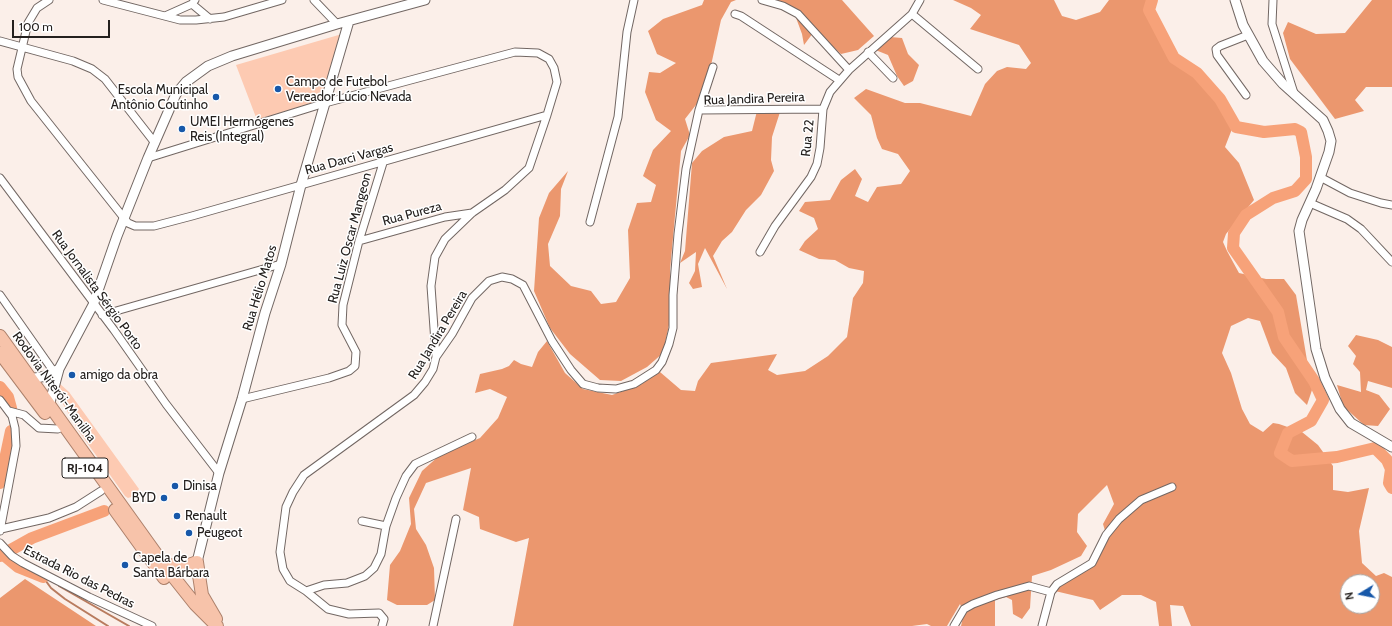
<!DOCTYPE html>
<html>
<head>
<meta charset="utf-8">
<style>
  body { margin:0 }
  #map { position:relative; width:1392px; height:626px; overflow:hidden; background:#fbefe9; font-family:Cabin,sans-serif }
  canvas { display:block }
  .north { position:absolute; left:1340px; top:574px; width:40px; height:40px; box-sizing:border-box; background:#fff; border:1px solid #a7a6a5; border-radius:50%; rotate:260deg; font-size:11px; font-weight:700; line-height:16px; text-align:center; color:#24201e }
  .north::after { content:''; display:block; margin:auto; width:14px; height:18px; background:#1758a9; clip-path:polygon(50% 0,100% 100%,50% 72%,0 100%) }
  .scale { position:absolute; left:12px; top:20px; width:98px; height:18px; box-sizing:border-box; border:2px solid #24201e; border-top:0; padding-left:5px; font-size:12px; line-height:14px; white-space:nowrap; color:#24201e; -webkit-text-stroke:3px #fff; paint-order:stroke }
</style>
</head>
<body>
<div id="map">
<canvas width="1392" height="626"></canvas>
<div class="north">N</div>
<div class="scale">100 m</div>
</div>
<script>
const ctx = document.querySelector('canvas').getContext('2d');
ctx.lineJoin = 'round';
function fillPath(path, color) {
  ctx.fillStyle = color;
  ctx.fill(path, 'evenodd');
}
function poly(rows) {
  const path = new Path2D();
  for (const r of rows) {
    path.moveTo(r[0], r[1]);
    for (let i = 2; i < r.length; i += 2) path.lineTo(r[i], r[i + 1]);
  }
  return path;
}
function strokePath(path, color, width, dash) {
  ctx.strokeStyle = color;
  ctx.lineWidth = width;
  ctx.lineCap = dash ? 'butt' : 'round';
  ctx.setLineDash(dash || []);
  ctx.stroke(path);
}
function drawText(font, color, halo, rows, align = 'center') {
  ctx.font = font + ' Cabin,sans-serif';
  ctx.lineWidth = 3;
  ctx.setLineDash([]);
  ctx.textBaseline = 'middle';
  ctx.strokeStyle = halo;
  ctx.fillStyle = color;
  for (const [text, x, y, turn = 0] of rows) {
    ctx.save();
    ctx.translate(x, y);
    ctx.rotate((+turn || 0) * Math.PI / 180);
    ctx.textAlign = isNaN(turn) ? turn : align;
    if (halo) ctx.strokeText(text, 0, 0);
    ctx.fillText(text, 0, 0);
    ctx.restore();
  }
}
fillPath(poly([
  [342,34,322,100,257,120,236,65],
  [59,383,69,392,139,489,134,496,128,498,125,496,78,430,63,404,57,386]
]), '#fdcab2');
fillPath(poly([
  [704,0,736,0,731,2,721,20,710,70,699,101,685,119,690,135,681,151,670,270,672,311,663,353,647,367,621,381,600,380,570,354,550,328,534,291,539,218,549,193,568,171,561,189,560,216,548,244,550,266,571,286,591,291,601,304,616,302,630,278,628,230,637,203,651,202,656,185,643,176,653,150,671,131,656,120,645,92,649,72,660,73,676,63,657,54,648,31,663,19,702,5],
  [772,0,842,0,874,36,858,50,841,54,820,35,813,33,804,45,802,34,792,7],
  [953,0,1054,0,1062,16,1076,20,1100,12,1109,0,1147,0,1145,14,1174,64,1199,80,1216,100,1232,129,1225,147,1239,163,1254,200,1226,234,1223,242,1227,251,1239,273,1266,279,1284,279,1296,295,1312,390,1307,405,1295,393,1286,368,1272,353,1260,321,1248,318,1231,326,1222,353,1231,373,1242,409,1250,424,1263,432,1273,423,1279,424,1302,432,1318,445,1333,466,1333,490,1348,492,1369,488,1359,531,1362,563,1376,576,1384,573,1392,577,1392,626,1191,626,1183,606,1170,605,1172,626,1159,626,1156,602,1141,595,1122,595,1100,610,1093,600,1055,591,1072,572,1091,559,1106,534,1103,524,1114,504,1107,485,1078,514,1077,532,1087,546,1081,556,1051,570,1032,576,1030,608,1022,619,1013,614,1012,600,1006,597,995,600,995,626,961,626,964,613,960,604,947,626,931,626,927,624,912,626,513,626,529,538,516,542,480,529,479,517,463,510,471,468,426,483,414,509,416,529,426,545,434,568,435,600,427,605,397,605,387,600,390,565,400,551,411,524,409,498,422,471,440,455,480,438,498,418,507,397,490,389,475,393,480,374,502,369,509,366,514,360,521,364,532,367,538,352,547,341,565,373,583,389,612,395,640,385,660,372,681,390,695,391,698,381,711,363,777,354,768,370,777,375,805,371,828,356,847,337,853,298,863,283,864,271,849,268,835,260,819,259,799,250,805,241,818,229,814,218,799,211,805,202,830,200,841,180,855,169,862,179,855,196,868,202,877,187,901,184,910,171,898,154,882,149,877,138,871,115,854,98,866,89,905,103,920,103,971,116,985,84,997,71,1007,67,1026,69,1031,63,1019,45,970,29,981,15,971,8],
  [1348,582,1372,582,1372,606,1348,606],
  [1372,0,1392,0,1392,87,1366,87,1355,100,1364,111,1335,119,1290,59,1283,33,1288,22,1316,34,1345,33],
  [890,37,902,38,908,54,919,65,913,81,904,86,897,76,888,55,873,49],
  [757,111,780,112,772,137,771,160,774,171,761,195,746,210,732,232,722,241,713,256,727,289,705,248,698,264,702,287,693,289,689,283,695,271,696,252,680,263,685,251,692,163,702,151,724,137,752,131],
  [1356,335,1378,340,1392,347,1392,388,1368,381,1366,390,1379,395,1390,409,1378,426,1364,425,1343,406,1337,385,1361,392,1360,372,1353,364,1356,356,1348,346],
  [25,579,96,626,0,626,0,598]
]), '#eb976e');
strokePath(poly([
  [43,577,51,588,65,599,108,626],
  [59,586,129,626]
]), '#b87b5e', 2);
strokePath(poly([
  [1152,0,1149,10,1174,58,1197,73,1220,99,1236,127,1264,132,1295,129,1301,132,1306,157,1306,179,1295,191,1273,198,1246,215,1234,233,1233,248,1278,312,1284,337,1314,381,1323,400,1311,421,1288,433,1280,453,1292,461,1337,457,1375,448,1387,460,1391,469,1389,483,1392,488],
  [0,387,8,397,11,408],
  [0,483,11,431],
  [0,552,18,567,43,577],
  [0,556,32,538,104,511]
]), '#f7a279', 12);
const minor = poly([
  [49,0,37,8,28,23,17,69,18,77,31,101,124,218,128,223,135,226,154,226,192,216,547,115,557,82,554,68,549,59,538,53,515,52,325,103,148,158],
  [103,0,180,20,196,20,224,17,282,0],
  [195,0,192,4,210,19],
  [314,0,337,24],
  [762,0,783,6,798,14,849,70],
  [1273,0,1272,24,1294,93],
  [735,14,741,16,839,80],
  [912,14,978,69],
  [165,16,192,4],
  [0,41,73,61,92,69,105,79,155,143],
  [868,52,893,78],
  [1246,95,1217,55,1216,49,1220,46,1248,35],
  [699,110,713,67],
  [1320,177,1350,193,1381,203,1392,205],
  [0,178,114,330,166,404,219,473],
  [1310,203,1347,219,1361,229,1392,262],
  [590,222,618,117,627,32,634,0],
  [359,241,445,217,472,213],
  [760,252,775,226,811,177,817,164,820,148,823,109,830,92,849,70,912,14,920,0],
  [0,295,54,372],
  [102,315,281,264],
  [436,357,431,286,435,257,445,239,472,213,505,190,529,168,547,115],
  [242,399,329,378,349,371,355,366,356,352,342,325,343,305,359,241,383,163],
  [0,400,12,416,15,428,16,446,0,531],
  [9,411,24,415,39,428,58,429],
  [362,521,386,526],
  [1,529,49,518,76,507,101,491],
  [0,543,12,556,23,563,89,597,152,626],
  [306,591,324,585,347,583,365,576,374,568,381,554,386,526,396,498,406,476,415,464,472,437],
  [382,626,384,619,379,613,349,614,328,609,306,591,290,581,283,569,280,552,286,507,293,492,304,475,414,395,425,382,433,369,436,357,452,334,472,298,489,281,502,277,512,279,523,285,552,341,571,370,583,384,598,388,616,389,634,384,656,370,662,362,669,344,673,328,673,295,678,234,686,169,699,110,823,109],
  [433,626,456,519],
  [954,626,964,609,973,604,997,595,1029,586,1051,592],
  [1042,626,1051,592,1057,584,1092,563,1106,535,1119,519,1141,500,1172,487]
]);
const tertiary = poly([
  [1235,0,1243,25,1263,61,1283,84,1323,120,1328,131,1331,141,1329,152,1316,189,1302,220,1299,231,1316,349,1325,378,1340,409,1351,423,1392,447],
  [30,379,46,376,59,369],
  [49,406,59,369,93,305,117,236,148,158,176,94,186,82,208,66,232,56,337,24,425,0],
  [197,562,219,473,242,399,265,313,281,264,301,185,349,21]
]);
const trunk = poly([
  [0,336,164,565,195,604,217,626],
  [0,353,45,413],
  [115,510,164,578],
  [164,565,186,566,197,562,202,595,216,619]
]);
strokePath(minor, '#726763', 9);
strokePath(tertiary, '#726763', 11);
strokePath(trunk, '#ac806b', 14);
strokePath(minor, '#fff', 7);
strokePath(tertiary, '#fff', 9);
strokePath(trunk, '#f7c3aa', 12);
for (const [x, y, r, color] of [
  [278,89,4,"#1758a9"],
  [216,97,4,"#1758a9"],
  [182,129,4,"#1758a9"],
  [72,375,4,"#1758a9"],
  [175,486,4,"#1758a9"],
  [164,498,4,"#1758a9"],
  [177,516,4,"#1758a9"],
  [189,533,4,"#1758a9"],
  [125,565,4,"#1758a9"]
]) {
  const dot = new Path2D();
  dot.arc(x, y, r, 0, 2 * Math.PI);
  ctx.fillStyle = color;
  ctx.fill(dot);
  strokePath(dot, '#fff', 1.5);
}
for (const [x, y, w] of [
  [85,468,46]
]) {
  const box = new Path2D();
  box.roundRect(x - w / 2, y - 10, w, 20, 3);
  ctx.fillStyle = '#fff';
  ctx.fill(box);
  strokePath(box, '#24201e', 1);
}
drawText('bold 12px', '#24201e', null, [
  ["RJ-104",85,468]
]);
drawText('13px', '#24201e', '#fff', [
  ["Campo de Futebol",286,82],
  ["Vereador Lúcio Nevada",286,97],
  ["Escola Municipal",208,90,"right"],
  ["Antônio Coutinho",208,105,"right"],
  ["UMEI Hermógenes",190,122],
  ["Reis (Integral)",190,137],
  ["amigo da obra",80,375],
  ["Dinisa",183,486],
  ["BYD",156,498,"right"],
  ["Renault",185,516],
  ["Peugeot",197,533],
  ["Capela de",133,558],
  ["Santa Bárbara",133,573]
], 'left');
drawText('13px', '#24201e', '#fff', [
  ["Rua Jandira Pereira",754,99,-2],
  ["Rua 22",808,138,-84],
  ["Rua Darci Vargas",349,159,-15],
  ["Rua Pureza",412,214,-15],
  ["Rua Luiz Oscar Mangeon",350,238,-75],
  ["Rua Hélio Matos",260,288,-73],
  ["Rua Jornalista Sérgio Porto",97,290,54],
  ["Rua Jandira Pereira",438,335,-59],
  ["Rodovia Niterói-Manilha",54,387,54],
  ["Estrada Rio das Pedras",79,577,27]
]);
</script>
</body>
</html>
